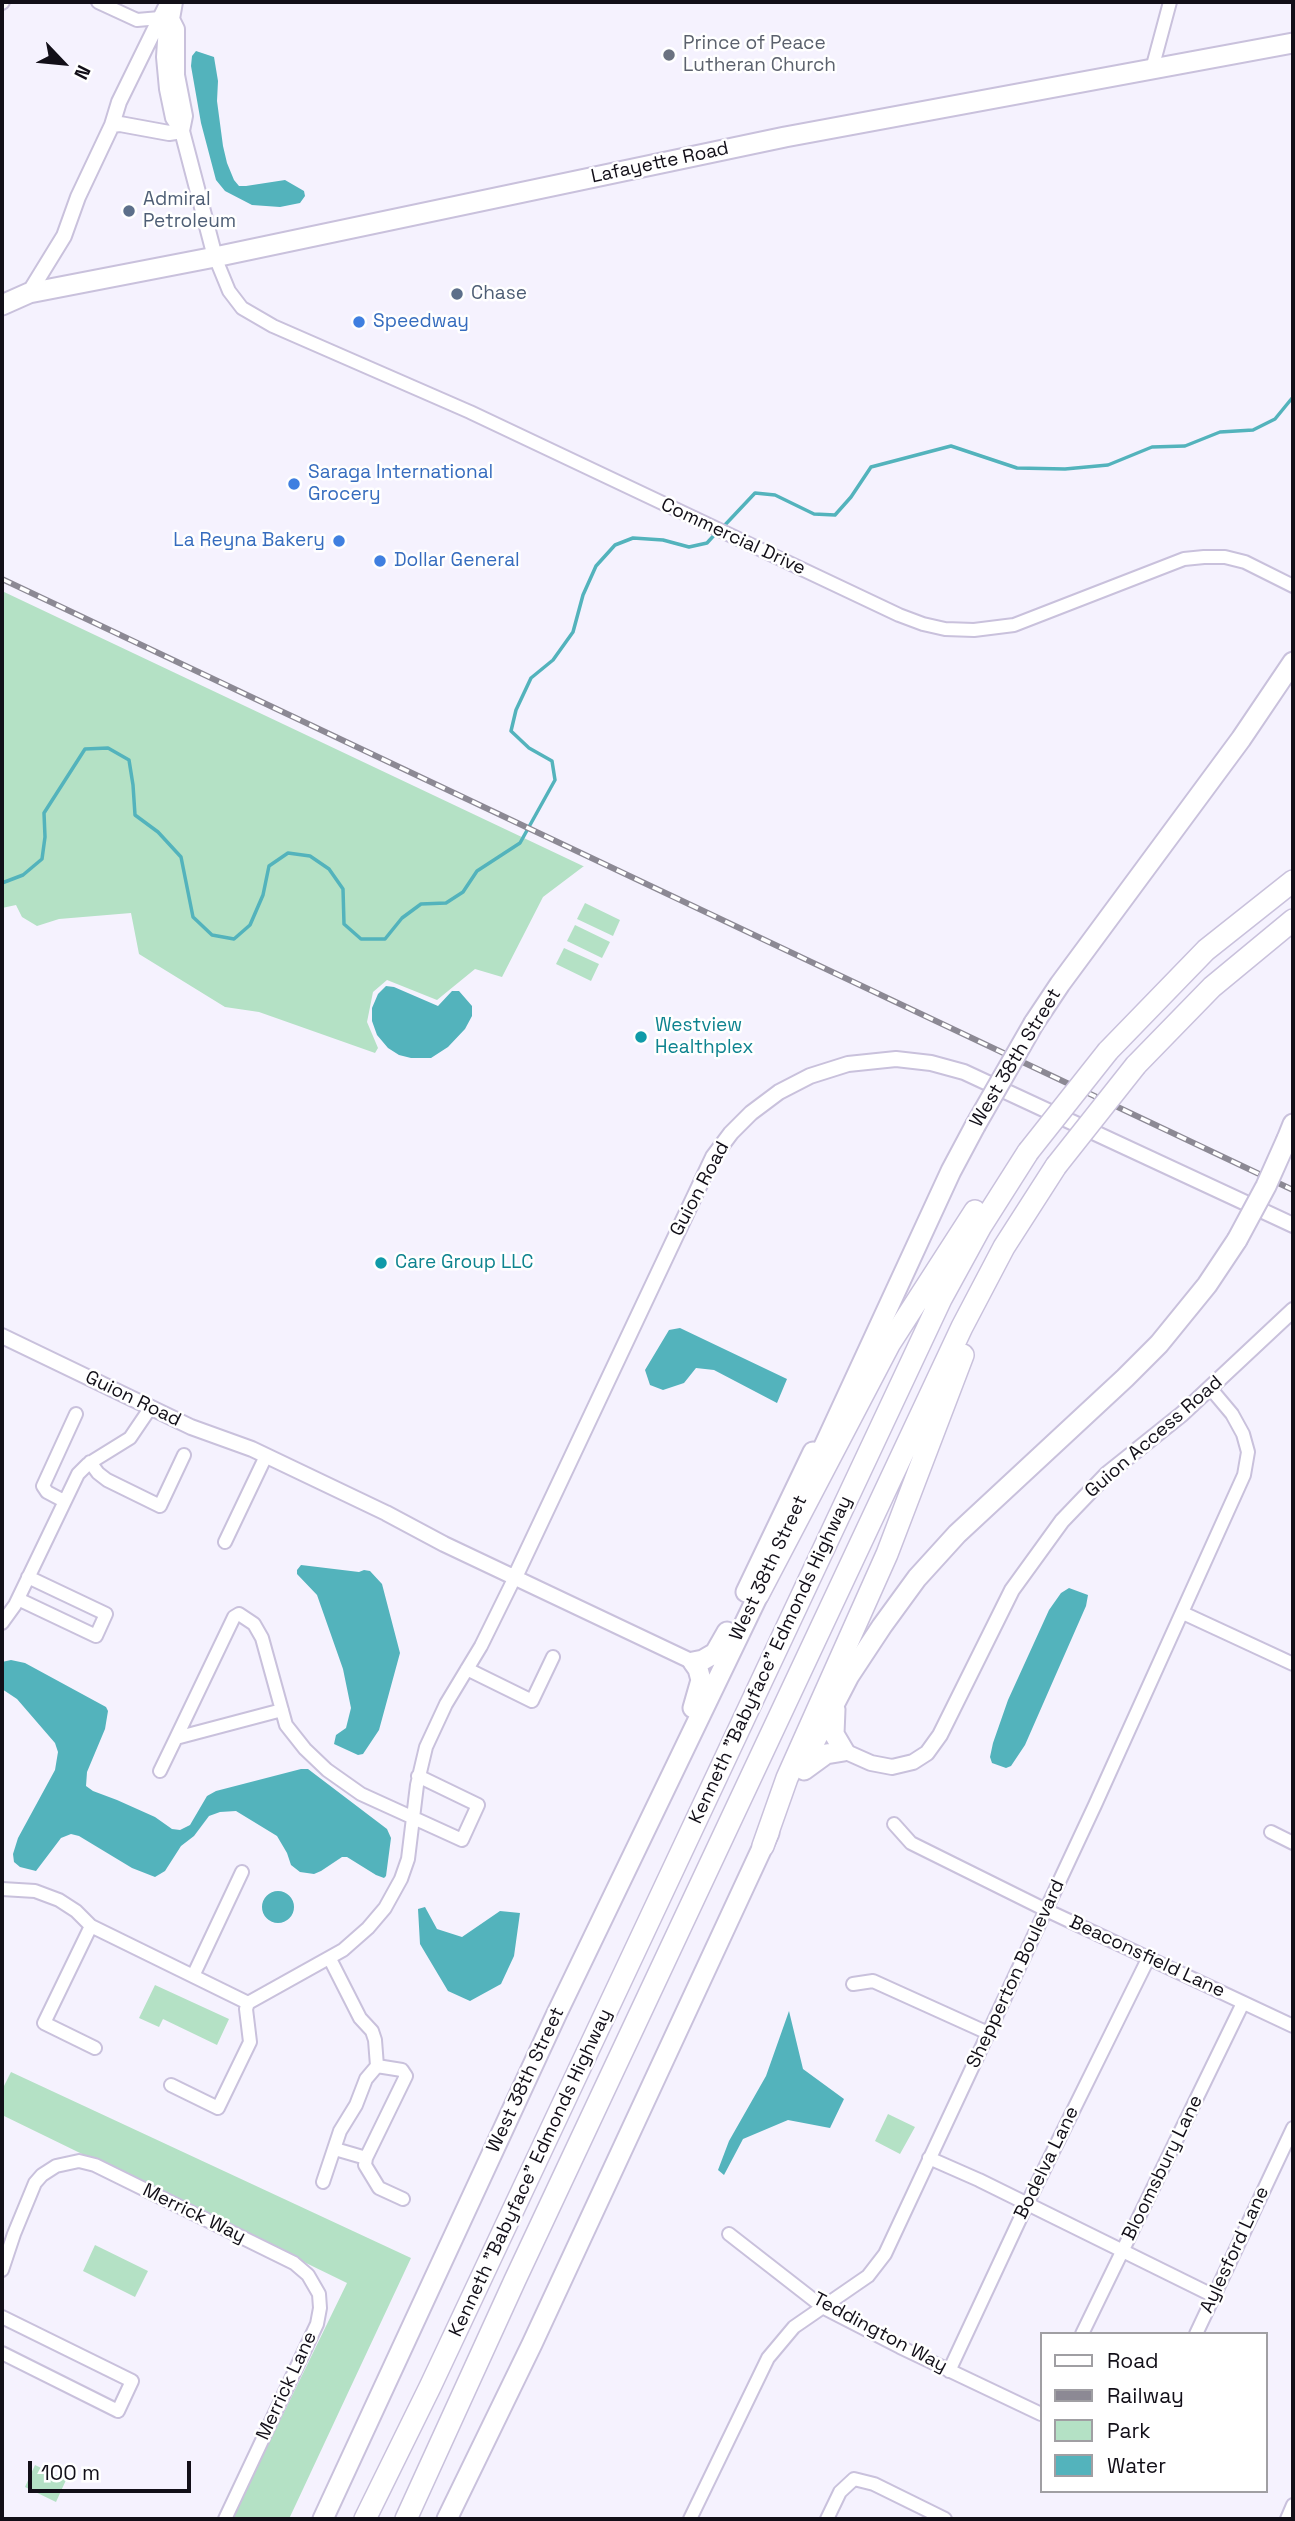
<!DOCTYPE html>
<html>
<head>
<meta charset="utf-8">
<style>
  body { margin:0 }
  #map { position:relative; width:1295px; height:2521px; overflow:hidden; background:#f5f2fe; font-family:"Space Grotesk",sans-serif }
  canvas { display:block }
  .frame { position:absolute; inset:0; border:4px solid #120f18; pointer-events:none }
  .legend { position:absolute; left:1040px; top:2332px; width:228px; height:161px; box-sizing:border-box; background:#fff; border:2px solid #a09fa3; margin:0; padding:9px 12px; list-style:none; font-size:21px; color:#120f18 }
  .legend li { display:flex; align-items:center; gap:14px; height:35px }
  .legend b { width:35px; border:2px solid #a09fa3 }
  .north { position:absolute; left:28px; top:28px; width:70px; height:70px; -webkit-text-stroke:5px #fff; paint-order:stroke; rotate:116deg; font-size:19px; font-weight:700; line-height:28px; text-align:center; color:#120f18 }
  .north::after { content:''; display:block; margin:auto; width:24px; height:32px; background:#120f18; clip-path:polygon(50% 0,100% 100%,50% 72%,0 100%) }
  .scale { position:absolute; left:28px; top:2461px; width:163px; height:32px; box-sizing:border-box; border:4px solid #120f18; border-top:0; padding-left:9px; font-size:21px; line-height:24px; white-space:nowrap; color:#120f18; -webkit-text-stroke:5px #fff; paint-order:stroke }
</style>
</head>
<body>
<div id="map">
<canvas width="1295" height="2521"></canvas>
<div class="frame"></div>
<ul class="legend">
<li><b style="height:9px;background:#fff"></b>Road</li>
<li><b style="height:9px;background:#8c8994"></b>Railway</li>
<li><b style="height:19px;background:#b4e1c5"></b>Park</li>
<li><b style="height:19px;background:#53b3bc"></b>Water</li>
</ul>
<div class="north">N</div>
<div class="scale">100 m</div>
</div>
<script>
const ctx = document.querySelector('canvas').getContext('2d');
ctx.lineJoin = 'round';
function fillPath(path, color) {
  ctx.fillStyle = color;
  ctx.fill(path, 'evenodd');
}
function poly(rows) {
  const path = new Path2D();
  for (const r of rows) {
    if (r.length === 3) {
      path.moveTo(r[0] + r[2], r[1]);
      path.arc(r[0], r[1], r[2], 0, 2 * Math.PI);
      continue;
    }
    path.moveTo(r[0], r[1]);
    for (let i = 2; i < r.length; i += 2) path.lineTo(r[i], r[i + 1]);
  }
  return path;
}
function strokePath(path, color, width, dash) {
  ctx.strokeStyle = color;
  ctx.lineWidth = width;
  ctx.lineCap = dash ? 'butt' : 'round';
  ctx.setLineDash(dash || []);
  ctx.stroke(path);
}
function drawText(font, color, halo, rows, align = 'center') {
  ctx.font = font + ' "Space Grotesk",sans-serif';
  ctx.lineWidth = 5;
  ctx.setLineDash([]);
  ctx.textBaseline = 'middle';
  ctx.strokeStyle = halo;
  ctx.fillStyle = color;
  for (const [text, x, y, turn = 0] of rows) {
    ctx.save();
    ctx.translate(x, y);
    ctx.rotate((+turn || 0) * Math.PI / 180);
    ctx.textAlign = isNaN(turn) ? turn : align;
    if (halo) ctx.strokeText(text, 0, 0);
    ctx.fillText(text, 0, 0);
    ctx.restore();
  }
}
fillPath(poly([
  [2,591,583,866,584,866,543,897,502,977,475,969,437,1000,387,980,373,992,367,1022,378,1048,375,1053,259,1012,225,1007,139,954,131,913,59,919,37,926,22,917,16,905,2,908],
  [585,903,620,920,613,936,577,919],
  [575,925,610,942,602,958,567,941],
  [564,948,599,964,591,981,556,964],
  [155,1985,229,2019,217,2045,163,2019,159,2027,139,2018],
  [11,2072,411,2258,289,2519,232,2519,347,2283,2,2115,2,2090],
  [888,2114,915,2127,900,2154,875,2141],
  [95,2245,148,2271,135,2297,83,2271],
  [35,2465,66,2480,56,2502,25,2487]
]), '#b4e1c5');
fillPath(poly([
  [196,51,214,57,218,81,217,101,223,146,227,163,234,180,239,186,246,186,285,180,304,191,305,196,300,203,280,207,252,205,225,191,216,180,201,123,191,66,192,56],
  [386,986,394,987,438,1006,452,991,459,991,472,1006,472,1016,465,1029,448,1047,431,1058,411,1058,399,1055,388,1048,377,1035,372,1021,372,1008,378,994],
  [680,1328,787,1379,777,1403,714,1370,696,1368,684,1383,663,1390,650,1385,645,1370,669,1330],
  [301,1565,359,1572,364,1570,370,1571,382,1584,400,1653,379,1730,363,1754,358,1755,334,1744,336,1735,346,1728,351,1708,343,1669,317,1595,297,1574,297,1570],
  [1069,1588,1088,1595,1086,1606,1057,1672,1025,1745,1011,1766,1006,1768,992,1763,990,1757,993,1743,1008,1700,1049,1610,1061,1593],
  [11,1660,25,1663,106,1707,108,1711,105,1729,87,1772,86,1786,93,1791,117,1800,155,1817,172,1829,180,1830,190,1825,207,1796,216,1791,301,1769,308,1769,387,1829,391,1838,386,1876,384,1878,376,1875,347,1857,342,1857,321,1871,314,1874,300,1872,291,1865,287,1853,277,1836,236,1811,220,1812,209,1816,194,1836,181,1846,165,1871,155,1877,132,1868,79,1836,71,1834,61,1838,36,1871,20,1867,14,1862,13,1854,18,1838,55,1770,58,1752,55,1743,17,1699,2,1689,2,1662],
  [278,1907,16],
  [425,1907,437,1929,462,1937,500,1911,520,1913,514,1956,501,1984,470,2001,448,1991,420,1944,418,1909],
  [789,2011,803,2069,844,2099,830,2128,788,2120,743,2139,724,2175,718,2170,729,2141,766,2076]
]), '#53b3bc');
strokePath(poly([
  [723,527,755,493,775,495,814,514,835,515,851,497,871,467,951,446,1017,468,1065,469,1108,465,1152,447,1185,446,1220,432,1253,430,1275,419,1293,397],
  [2,883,23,875,42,859,45,837,44,813,85,749,108,748,129,760,133,785,135,815,158,832,181,857,193,917,212,935,234,939,250,925,263,895,269,866,288,853,310,856,329,869,343,889,344,924,361,939,385,939,402,918,421,904,446,903,463,892,477,871,520,843,555,780,552,761,529,748,511,731,516,710,531,678,553,660,573,632,583,595,596,566,615,545,633,538,663,540,689,547,707,543,717,532]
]), '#53b3bc', 3.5);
const minor = poly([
  [98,2,137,20,160,18],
  [2,3,3,2],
  [1152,69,1170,2],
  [215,257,229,291,242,308,273,326,470,412,899,615,923,624,945,629,974,630,1014,625,1184,559,1204,557,1225,557,1245,562,1293,586],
  [90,1462,98,1473,107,1480,160,1506,184,1455],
  [64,1501,47,1492,43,1486,76,1414],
  [225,1542,266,1456],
  [18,1599,96,1636,106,1614,28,1577],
  [1183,1613,1293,1664],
  [2,1623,15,1605,78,1474,88,1464,130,1438,151,1407],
  [467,1669,532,1701,553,1657],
  [176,1738,234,1617,239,1614,254,1624,262,1638,286,1725,305,1749,327,1770,361,1794,462,1840,478,1805,418,1776],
  [160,1771,176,1738,282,1710],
  [894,1824,911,1843,1046,1910,1293,2026],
  [1271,1832,1293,1843],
  [2,1889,35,1891,59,1900,76,1911,91,1926,248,2003],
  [91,1926,44,2023,95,2048],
  [330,1959,360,2018,372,2031,375,2040,377,2066],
  [193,1976,242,1872],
  [853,1984,873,1981,988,2033],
  [377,2066,402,2070,406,2076,366,2158,365,2165,379,2188,403,2199],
  [171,2085,218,2108,250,2042,246,2009,248,2003,343,1950,368,1928,385,1908,401,1879,408,1859,417,1785,426,1747,446,1704,481,1646,515,1577],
  [335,2149,366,2158],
  [929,2158,979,2180,1214,2296],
  [323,2182,340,2131,356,2105,366,2079,377,2066],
  [729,2234,824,2308,900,2347,1041,2414],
  [2,2270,14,2234,35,2183,42,2175,56,2166,79,2161,95,2165,294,2263,308,2275,319,2294,320,2308,317,2324,225,2519],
  [2,2317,132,2381,118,2411,2,2353],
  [1082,2334,1243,2003],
  [1196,2334,1293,2128],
  [949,2371,1027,2204,1149,1957],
  [690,2519,768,2358,794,2327,868,2276,885,2254,1095,1805,1244,1475,1248,1452,1243,1434,1232,1414,1211,1389],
  [827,2519,840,2492,854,2479,874,2484,945,2519],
  [1287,2519,1293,2505]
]);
const tertiary = poly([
  [175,2,172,19,166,26,164,57,167,89,173,118,182,131,215,257],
  [172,19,177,29,177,75,185,116,182,131],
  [112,125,120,124,169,133,182,131],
  [29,293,64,236,78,197,112,125,119,102,168,2],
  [2,1336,191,1427,252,1449,386,1513,444,1544,693,1662],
  [515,1577,713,1157,731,1133,751,1113,779,1092,810,1076,848,1064,896,1059,931,1063,964,1072,1293,1225],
  [844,1751,871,1763,892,1767,913,1762,927,1753,940,1735,1012,1590,1062,1521,1107,1474,1182,1414,1293,1310]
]);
const primary = poly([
  [2,305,29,293,215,257,785,137,1293,43],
  [1034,1023,1060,984,1241,739,1293,662],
  [1287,1139,1293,1124],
  [813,1470,951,1171,975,1126],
  [746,1592,813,1452],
  [693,1708,701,1680,698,1669,693,1662,703,1660,715,1653,727,1632],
  [806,1759,849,1676,882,1626,917,1578,957,1534,1125,1378,1159,1344,1207,1285,1237,1240],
  [804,1770,826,1754,844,1751,834,1734,835,1709],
  [323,2519,557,2013,765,1581],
  [447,2519,532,2344,769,1833]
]);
const motorway = poly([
  [1108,1051,1206,950,1293,881],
  [1136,1065,1212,987,1293,920],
  [758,1595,890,1343,975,1211],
  [763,1846,787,1778,887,1554,963,1355],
  [365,2519,430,2387,941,1299,981,1226,1028,1152],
  [406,2519,515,2280,962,1327,1004,1247,1056,1166]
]);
strokePath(minor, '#c9c1dc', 16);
strokePath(tertiary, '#c9c1dc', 18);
strokePath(primary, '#c9c1dc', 23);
strokePath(motorway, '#c9c1dc', 24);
strokePath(minor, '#fff', 12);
strokePath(tertiary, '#fff', 14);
strokePath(primary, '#fff', 19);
strokePath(motorway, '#fff', 21);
const rail = poly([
  [2,579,1293,1190]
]);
strokePath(rail, '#8c8994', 6);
strokePath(rail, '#fff', 3.5, [10]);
const primaryBridge = poly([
  [975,1126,1034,1023],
  [1237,1240,1266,1186,1287,1139]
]);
const motorwayBridge = poly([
  [1028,1152,1108,1051],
  [1056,1166,1136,1065]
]);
strokePath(primaryBridge, '#c9c1dc', 23, []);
strokePath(motorwayBridge, '#c9c1dc', 24, []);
strokePath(primaryBridge, '#fff', 19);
strokePath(motorwayBridge, '#fff', 21);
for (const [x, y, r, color] of [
  [669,55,7,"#6b7280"],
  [129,211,7,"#5c6f8a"],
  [457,294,7,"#5c6f8a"],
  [359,322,7,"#3f7fe0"],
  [294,484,7,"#3f7fe0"],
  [339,541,7,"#3f7fe0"],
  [380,561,7,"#3f7fe0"],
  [641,1037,7,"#0f9aa8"],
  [381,1263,7,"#0f9aa8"]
]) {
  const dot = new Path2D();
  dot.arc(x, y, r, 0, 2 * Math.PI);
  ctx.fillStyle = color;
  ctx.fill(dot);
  strokePath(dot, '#fff', 2.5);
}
drawText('19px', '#5b616d', '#fff', [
  ["Prince of Peace",683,44],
  ["Lutheran Church",683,66]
], 'left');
drawText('19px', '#120f18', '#fff', [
  ["Lafayette Road",660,163,-12],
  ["Commercial Drive",733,537,25],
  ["West 38th Street",1016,1058,-59],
  ["Guion Road",700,1189,-62],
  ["Guion Road",133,1399,26],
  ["Guion Access Road",1154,1437,-41],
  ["West 38th Street",769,1568,-65],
  ["Kenneth \"Babyface\" Edmonds Highway",771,1660,-65],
  ["Beaconsfield Lane",1147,1957,25],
  ["Shepperton Boulevard",1016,1974,-65],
  ["West 38th Street",526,2080,-65],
  ["Bodelva Lane",1047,2163,-64],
  ["Bloomsbury Lane",1163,2168,-64],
  ["Kenneth \"Babyface\" Edmonds Highway",531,2173,-65],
  ["Merrick Way",194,2214,26],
  ["Aylesford Lane",1235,2250,-65],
  ["Teddington Way",880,2333,28],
  ["Merrick Lane",287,2386,-65]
]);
drawText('19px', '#4e5e75', '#fff', [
  ["Admiral",143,200],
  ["Petroleum",143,222],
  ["Chase",471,294]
], 'left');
drawText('19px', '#366cbe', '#fff', [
  ["Speedway",373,322],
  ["Saraga International",308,473],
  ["Grocery",308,495],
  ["La Reyna Bakery",325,541,"right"],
  ["Dollar General",394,561]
], 'left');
drawText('19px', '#0d838f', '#fff', [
  ["Westview",655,1026],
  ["Healthplex",655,1048],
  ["Care Group LLC",395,1263]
], 'left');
</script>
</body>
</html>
